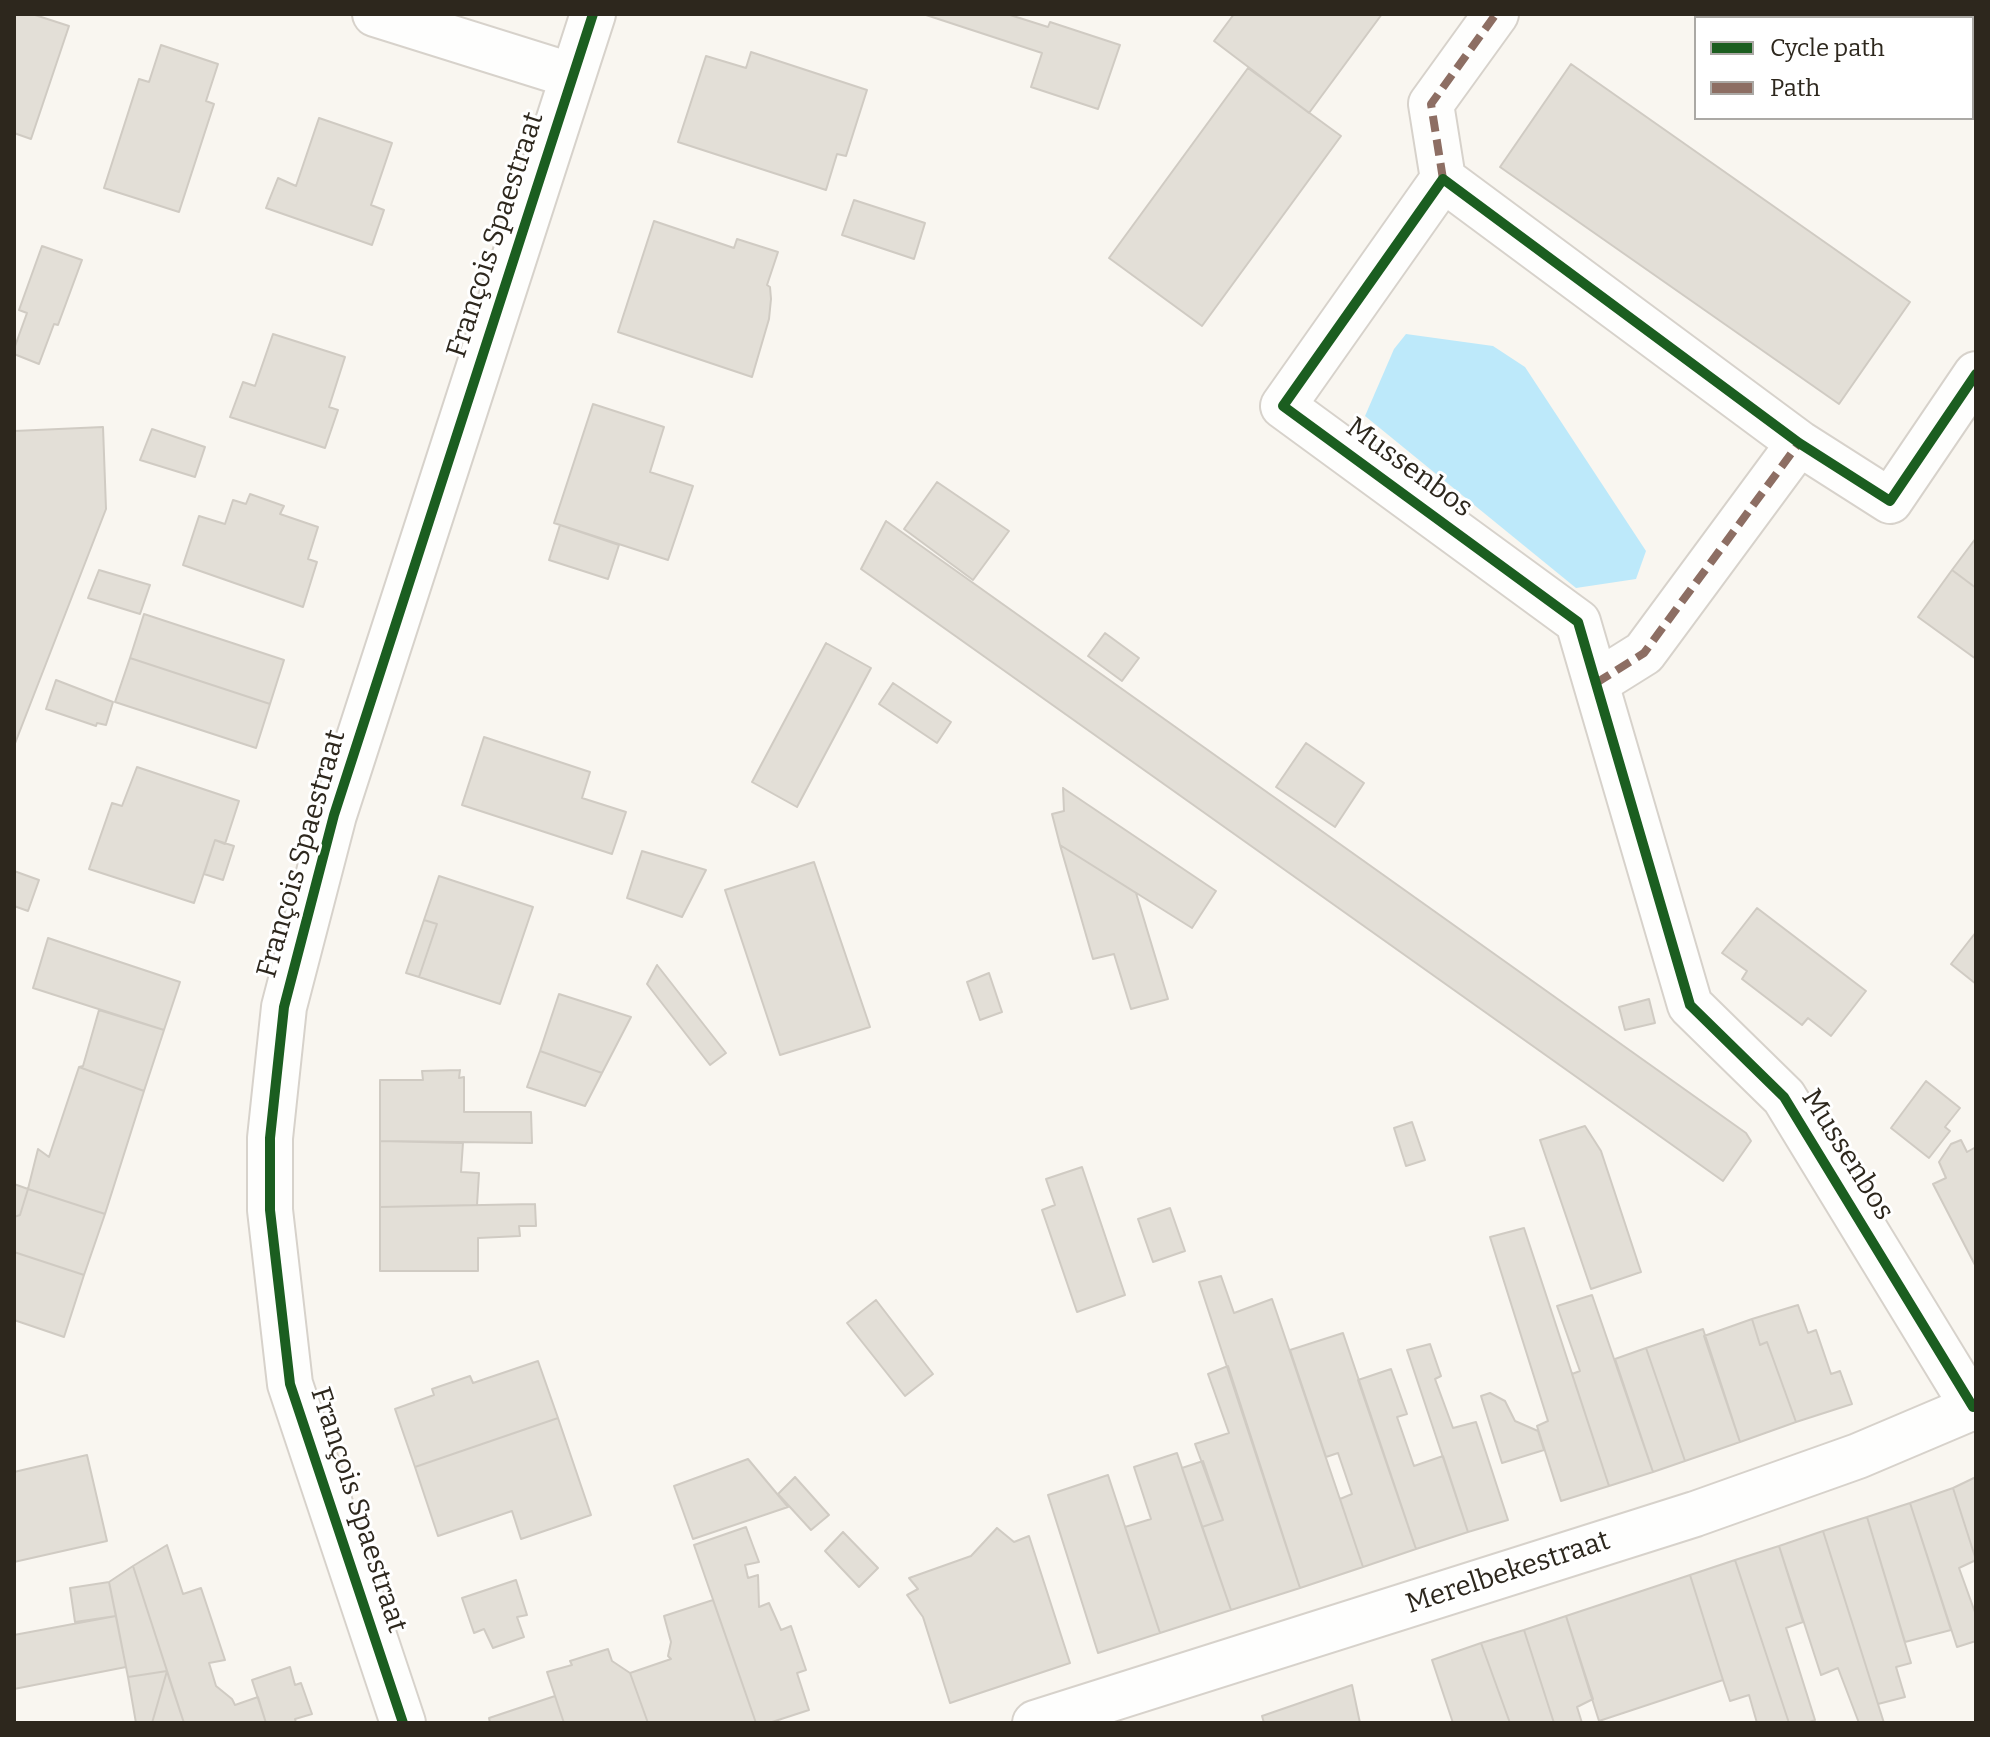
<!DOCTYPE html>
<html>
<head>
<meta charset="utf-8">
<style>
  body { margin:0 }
  #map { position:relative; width:1990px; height:1737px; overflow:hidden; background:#f9f6f0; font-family:Bitter,serif }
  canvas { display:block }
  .frame { position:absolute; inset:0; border:16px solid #2d271d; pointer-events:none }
  .legend { position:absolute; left:1694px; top:16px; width:280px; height:104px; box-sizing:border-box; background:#fff; border:2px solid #aba9a5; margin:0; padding:10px 14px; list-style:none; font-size:24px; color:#2d271d }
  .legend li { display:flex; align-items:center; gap:16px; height:40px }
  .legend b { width:40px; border:2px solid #aba9a5 }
</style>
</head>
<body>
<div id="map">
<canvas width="1990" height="1737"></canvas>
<div class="frame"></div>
<ul class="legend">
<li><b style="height:10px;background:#1b5e20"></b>Cycle path</li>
<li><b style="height:10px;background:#8d6e63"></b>Path</li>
</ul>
</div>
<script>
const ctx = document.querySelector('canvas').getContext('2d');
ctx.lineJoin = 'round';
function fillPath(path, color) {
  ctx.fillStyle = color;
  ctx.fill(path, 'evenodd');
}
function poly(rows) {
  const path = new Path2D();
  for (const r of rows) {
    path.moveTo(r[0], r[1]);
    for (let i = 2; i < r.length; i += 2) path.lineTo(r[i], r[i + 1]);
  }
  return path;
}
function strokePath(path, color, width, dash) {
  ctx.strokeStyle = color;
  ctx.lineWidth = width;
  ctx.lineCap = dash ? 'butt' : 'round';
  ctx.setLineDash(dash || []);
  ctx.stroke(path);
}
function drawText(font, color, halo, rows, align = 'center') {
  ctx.font = font + ' Bitter,serif';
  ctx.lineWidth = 6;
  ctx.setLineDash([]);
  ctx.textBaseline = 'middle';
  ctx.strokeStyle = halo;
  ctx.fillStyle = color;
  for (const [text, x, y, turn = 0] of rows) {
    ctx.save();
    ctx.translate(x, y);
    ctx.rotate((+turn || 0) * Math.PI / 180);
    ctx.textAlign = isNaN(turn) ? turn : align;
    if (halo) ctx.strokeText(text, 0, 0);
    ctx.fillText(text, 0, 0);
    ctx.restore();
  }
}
fillPath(poly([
  [1406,334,1493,346,1525,367,1646,551,1636,579,1576,588,1365,416,1394,349]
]), '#bde9fa');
const building = poly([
  [14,14,32,14,69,26,31,139,14,133,14,14],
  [923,14,1007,14,1048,27,1050,22,1120,45,1098,109,1031,87,1042,53,923,14],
  [1234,14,1382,14,1309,113,1214,41,1234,14],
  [1896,14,1941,14,1939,18,1893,18,1896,14],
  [161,45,218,64,206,101,214,104,179,212,104,188,139,79,149,82,161,45],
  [751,52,867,90,846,156,837,154,826,190,678,142,706,56,746,68,751,52],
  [1571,64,1910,302,1839,404,1500,167,1571,64],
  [1248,68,1341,136,1202,326,1109,258,1248,68],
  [319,118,392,143,371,205,384,210,372,245,266,208,278,178,296,186,319,118],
  [854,200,925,223,914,259,842,235,854,200],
  [654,221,734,248,737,239,778,252,767,285,770,287,771,299,769,319,752,377,618,332,654,221],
  [42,246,82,260,58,325,54,324,39,364,14,354,14,349,27,313,19,310,42,246],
  [273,334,345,357,329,407,338,410,325,448,230,417,243,382,255,386,273,334],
  [593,404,664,427,650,472,693,486,668,560,554,523,593,404],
  [103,427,106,509,14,746,14,431,103,427],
  [152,429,205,447,195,477,140,460,152,429],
  [937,482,1009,531,973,580,904,529,937,482],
  [250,494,284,506,280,514,318,527,308,559,317,562,303,607,183,565,199,516,225,524,233,500,246,504,250,494],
  [886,521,1746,1133,1751,1141,1723,1181,861,569,886,521],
  [560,525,619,545,608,579,549,560,560,525],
  [1976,538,1976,588,1952,570,1976,538],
  [99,570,150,585,140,614,88,598,99,570],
  [1952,570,1976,588,1976,659,1918,617,1952,570],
  [144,614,284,660,270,704,130,658,144,614],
  [1105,633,1139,658,1122,681,1088,656,1105,633],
  [826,643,871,668,797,807,752,782,826,643],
  [130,658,270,704,256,748,115,702,130,658],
  [56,680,113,702,106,725,97,723,96,726,46,709,56,680],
  [893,683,951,722,937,743,879,704,893,683],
  [484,737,590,772,582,798,626,812,612,854,462,805,484,737],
  [1306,743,1364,783,1335,827,1276,787,1306,743],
  [137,767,239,801,225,844,215,840,194,903,89,869,112,803,122,806,137,767],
  [1063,788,1216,891,1192,928,1060,845,1052,814,1064,811,1063,788],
  [215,840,234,846,223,880,204,874,215,840],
  [1060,845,1136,893,1168,999,1131,1009,1114,954,1093,959,1060,845],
  [642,851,706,870,682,917,627,898,642,851],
  [814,862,870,1027,780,1055,725,890,814,862],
  [14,871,39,880,28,911,14,906,14,871],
  [439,876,533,907,500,1004,419,977,437,924,424,920,439,876],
  [1757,908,1866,991,1831,1036,1808,1018,1802,1025,1742,979,1747,971,1722,953,1757,908],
  [424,920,437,924,419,977,406,973,424,920],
  [1976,932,1976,984,1951,964,1976,932],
  [48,938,180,982,164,1030,33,988,48,938],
  [657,965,726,1053,710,1065,647,984,657,965],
  [989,973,1002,1012,980,1020,967,982,989,973],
  [559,994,631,1017,602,1073,540,1051,559,994],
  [1649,999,1655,1023,1625,1030,1619,1007,1649,999],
  [99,1010,164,1030,144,1091,79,1067,83,1066,99,1010],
  [540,1051,602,1073,585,1106,527,1087,540,1051],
  [79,1067,144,1091,105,1214,28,1189,38,1149,49,1157,79,1067],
  [460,1070,459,1078,464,1077,464,1112,531,1112,532,1143,380,1141,380,1080,423,1080,422,1071,460,1070],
  [1926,1081,1960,1108,1945,1127,1950,1131,1929,1158,1891,1128,1926,1081],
  [1412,1122,1425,1160,1406,1166,1394,1128,1412,1122],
  [1585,1126,1601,1151,1641,1272,1591,1289,1540,1140,1585,1126],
  [1961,1140,1967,1152,1976,1147,1976,1267,1933,1184,1946,1178,1939,1162,1951,1144,1961,1140],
  [380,1141,463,1143,461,1172,479,1173,477,1205,380,1207,380,1141],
  [1082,1167,1125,1295,1077,1312,1042,1210,1055,1205,1046,1179,1082,1167],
  [14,1184,28,1189,20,1215,14,1217,14,1184],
  [28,1189,105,1214,84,1275,14,1252,14,1217,20,1215,28,1189],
  [535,1204,536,1226,519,1226,520,1236,478,1238,478,1271,380,1271,380,1207,535,1204],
  [1170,1208,1185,1251,1153,1262,1138,1219,1170,1208],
  [1524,1228,1609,1486,1561,1501,1537,1426,1548,1421,1490,1237,1524,1228],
  [14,1252,84,1275,64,1337,14,1320,14,1252],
  [1221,1276,1234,1313,1272,1299,1363,1567,1300,1588,1199,1282,1221,1276],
  [1592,1295,1653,1472,1609,1486,1572,1374,1580,1371,1557,1306,1592,1295],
  [876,1300,933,1374,905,1396,847,1323,876,1300],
  [1798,1305,1808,1333,1816,1330,1831,1374,1840,1371,1852,1404,1796,1422,1767,1342,1760,1345,1752,1319,1798,1305],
  [1752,1319,1760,1345,1767,1342,1796,1422,1740,1442,1704,1336,1752,1319],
  [1703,1329,1740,1442,1685,1461,1646,1348,1703,1329],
  [1343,1333,1416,1549,1363,1567,1340,1499,1352,1494,1338,1453,1326,1457,1290,1350,1343,1333],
  [1430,1344,1441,1376,1435,1379,1453,1428,1476,1422,1508,1520,1468,1532,1407,1350,1430,1344],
  [1646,1348,1685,1461,1653,1472,1615,1359,1646,1348],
  [538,1361,558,1418,415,1467,395,1409,434,1395,432,1389,470,1376,473,1383,538,1361],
  [1228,1366,1300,1588,1231,1610,1202,1527,1223,1520,1195,1444,1229,1433,1208,1374,1228,1366],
  [1391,1369,1407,1414,1397,1417,1414,1466,1443,1456,1468,1532,1416,1549,1358,1380,1391,1369],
  [1490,1393,1505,1401,1515,1421,1538,1431,1544,1450,1502,1463,1481,1396,1490,1393],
  [558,1418,591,1515,521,1539,512,1511,438,1536,415,1467,558,1418],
  [1177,1453,1231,1610,1160,1633,1125,1527,1151,1519,1134,1467,1177,1453],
  [87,1455,107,1541,14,1562,14,1472,87,1455],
  [748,1459,788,1507,693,1539,674,1486,748,1459],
  [1203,1461,1223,1520,1202,1527,1182,1468,1203,1461],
  [1108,1475,1160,1633,1098,1653,1048,1495,1108,1475],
  [795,1477,829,1515,811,1530,778,1494,795,1477],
  [1976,1477,1976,1560,1953,1488,1976,1477],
  [1953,1488,1976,1560,1959,1568,1976,1615,1976,1641,1957,1647,1910,1503,1953,1488],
  [1910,1503,1951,1630,1905,1642,1867,1517,1910,1503],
  [1867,1517,1911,1663,1896,1667,1905,1697,1878,1704,1823,1531,1867,1517],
  [746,1527,759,1562,745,1565,748,1578,758,1575,759,1607,769,1603,781,1630,791,1626,806,1670,797,1673,809,1710,769,1723,756,1723,694,1545,746,1527],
  [997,1528,1014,1542,1029,1536,1070,1663,950,1703,923,1617,907,1595,918,1589,909,1578,971,1556,997,1528],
  [1823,1531,1878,1704,1884,1723,1859,1723,1838,1668,1821,1675,1779,1546,1823,1531],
  [843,1532,878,1568,859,1587,825,1551,843,1532],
  [167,1545,183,1594,201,1588,225,1660,209,1663,216,1686,232,1699,235,1705,258,1697,266,1723,184,1723,133,1566,167,1545],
  [1779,1546,1803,1622,1786,1628,1815,1720,1807,1723,1789,1723,1735,1560,1779,1546],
  [1735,1560,1789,1723,1757,1723,1749,1695,1730,1701,1723,1680,1690,1575,1735,1560],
  [133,1566,167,1671,128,1677,109,1582,133,1566],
  [1690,1575,1723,1680,1599,1721,1566,1616,1690,1575],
  [516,1580,527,1615,517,1617,524,1637,493,1648,484,1629,474,1633,462,1598,516,1580],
  [109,1582,116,1616,75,1622,70,1588,109,1582],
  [713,1600,756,1723,648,1723,630,1673,671,1659,668,1656,671,1642,664,1616,713,1600],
  [116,1616,126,1667,14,1689,14,1635,116,1616],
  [1566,1616,1593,1699,1577,1707,1582,1723,1554,1723,1524,1630,1566,1616],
  [1524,1630,1554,1723,1510,1723,1481,1643,1524,1630],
  [1481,1643,1510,1723,1453,1723,1432,1660,1481,1643],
  [608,1649,612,1661,630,1673,648,1723,564,1723,547,1672,572,1665,570,1661,608,1649],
  [290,1667,295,1685,301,1683,312,1714,295,1719,296,1723,266,1723,252,1680,290,1667],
  [167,1671,152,1723,136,1723,128,1677,167,1671],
  [167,1671,169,1678,184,1723,152,1723,167,1671],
  [1352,1685,1360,1723,1264,1723,1262,1716,1352,1685],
  [555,1696,564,1723,490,1723,489,1718,555,1696]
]);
fillPath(building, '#e3dfd7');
strokePath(building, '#d0cbc3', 2);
const minor = poly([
  [375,14,573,76],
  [1443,179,1431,104,1496,14],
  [1596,683,1644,653,1799,443],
  [1973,1407,1784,1097,1690,1005,1578,622,1283,406,1443,179,1799,443,1890,501,1976,374],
  [403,1723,290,1384,270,1210,270,1138,284,1007,334,815,593,14]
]);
const tertiary = poly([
  [1035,1723,1695,1514,1858,1456,1976,1406]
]);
strokePath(minor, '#d7d2cb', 48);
strokePath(tertiary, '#d7d2cb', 48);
strokePath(minor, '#fefefd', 44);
strokePath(tertiary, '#fefefd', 44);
strokePath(poly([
  [1443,179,1431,104,1496,14],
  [1596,683,1644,653,1799,443]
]), '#8d6e63', 8, [16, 8]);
strokePath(poly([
  [1973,1407,1784,1097,1690,1005,1578,622,1283,406,1443,179,1799,443,1890,501,1976,374],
  [403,1723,290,1384,270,1210,270,1138,284,1007,334,815,593,14]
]), '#1b5e20', 10);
drawText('28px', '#2d271d', '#fff', [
  ["François Spaestraat",496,235,-72],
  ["Mussenbos",1409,468,36],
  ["François Spaestraat",302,854,-74],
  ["Mussenbos",1847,1155,58],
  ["François Spaestraat",358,1510,72],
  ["Merelbekestraat",1508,1573,-18]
]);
</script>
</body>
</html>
